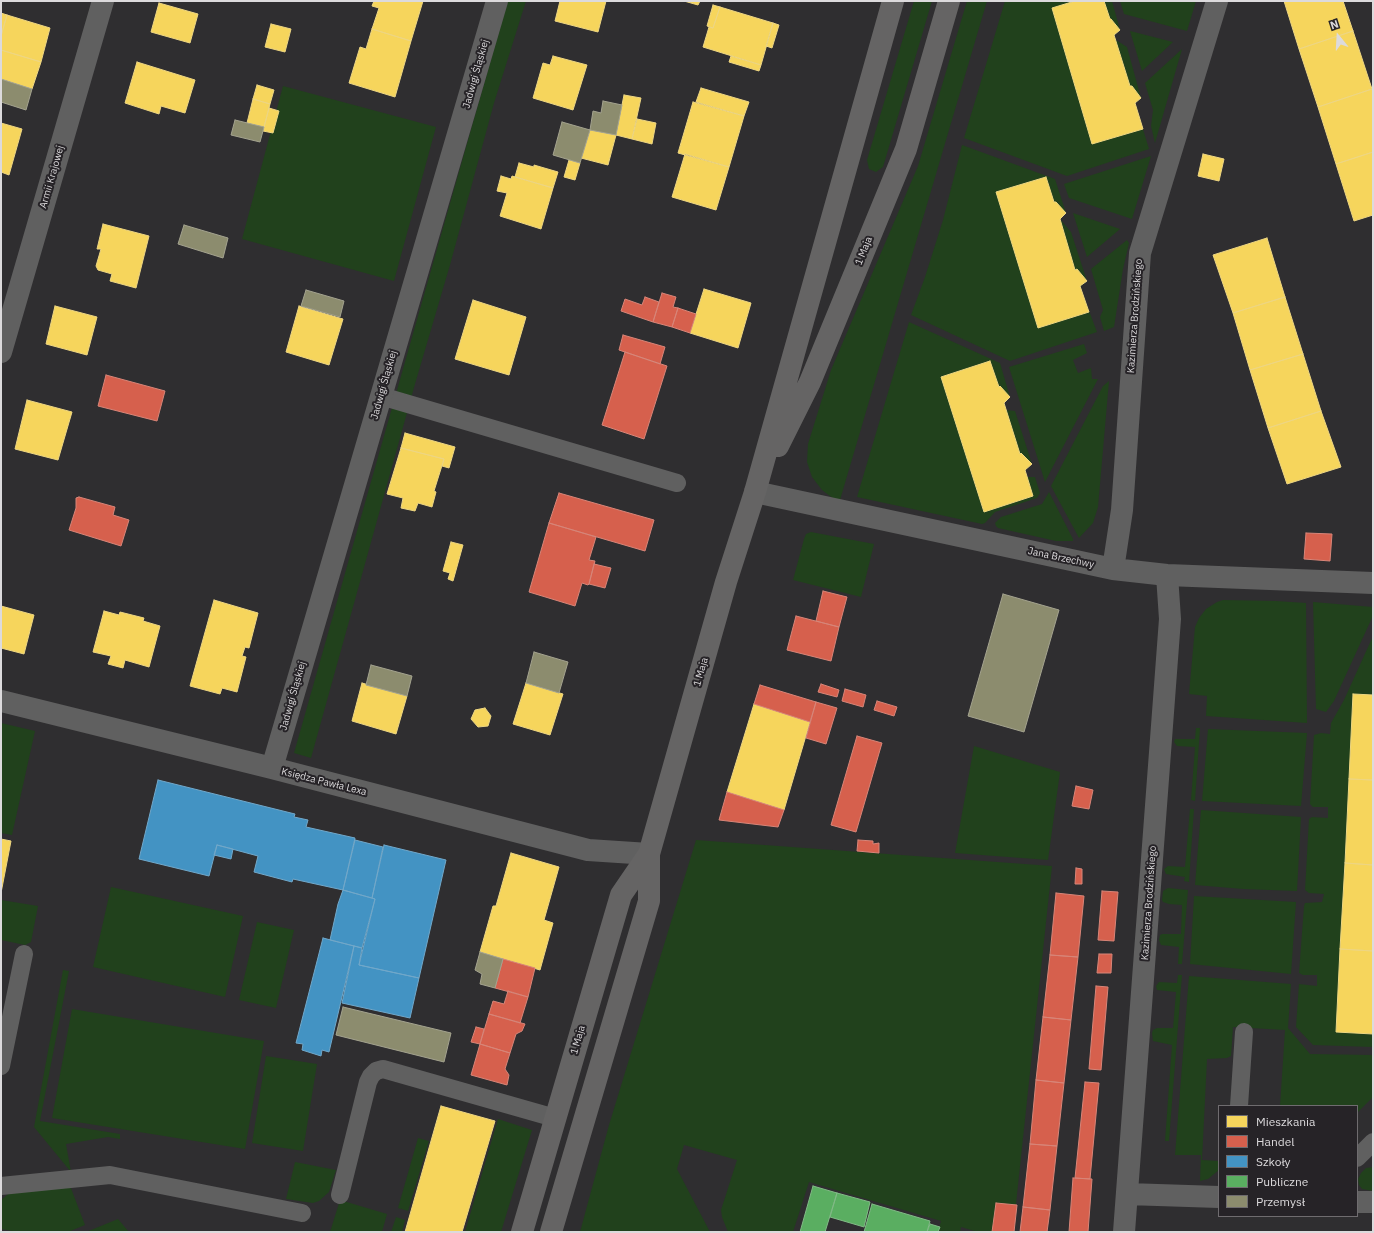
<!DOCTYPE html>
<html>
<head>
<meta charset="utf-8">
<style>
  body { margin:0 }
  #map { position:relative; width:1374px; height:1233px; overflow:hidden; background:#2f2e30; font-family:"IBM Plex Sans",sans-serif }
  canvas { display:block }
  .frame { position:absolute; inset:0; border:2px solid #dcdadc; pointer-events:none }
  .legend { position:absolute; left:1218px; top:1105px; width:140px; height:112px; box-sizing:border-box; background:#262327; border:1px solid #6f6c6f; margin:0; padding:5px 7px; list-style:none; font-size:12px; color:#dcdadc }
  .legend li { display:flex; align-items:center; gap:8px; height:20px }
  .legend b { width:20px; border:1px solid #6f6c6f }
  .north { position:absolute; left:1318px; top:16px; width:40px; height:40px; -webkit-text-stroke:3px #262327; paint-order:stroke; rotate:342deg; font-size:11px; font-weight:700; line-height:16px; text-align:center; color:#dcdadc }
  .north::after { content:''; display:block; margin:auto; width:14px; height:18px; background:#dcdadc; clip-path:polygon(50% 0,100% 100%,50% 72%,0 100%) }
</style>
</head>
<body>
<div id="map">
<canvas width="1374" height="1233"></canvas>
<div class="frame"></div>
<ul class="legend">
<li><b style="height:11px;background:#f6d55c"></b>Mieszkania</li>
<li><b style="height:11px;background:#d6604d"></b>Handel</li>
<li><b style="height:11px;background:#4393c3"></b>Szkoły</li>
<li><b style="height:11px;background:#5aae61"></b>Publiczne</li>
<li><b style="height:11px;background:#8c8c6e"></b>Przemysł</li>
</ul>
<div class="north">N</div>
</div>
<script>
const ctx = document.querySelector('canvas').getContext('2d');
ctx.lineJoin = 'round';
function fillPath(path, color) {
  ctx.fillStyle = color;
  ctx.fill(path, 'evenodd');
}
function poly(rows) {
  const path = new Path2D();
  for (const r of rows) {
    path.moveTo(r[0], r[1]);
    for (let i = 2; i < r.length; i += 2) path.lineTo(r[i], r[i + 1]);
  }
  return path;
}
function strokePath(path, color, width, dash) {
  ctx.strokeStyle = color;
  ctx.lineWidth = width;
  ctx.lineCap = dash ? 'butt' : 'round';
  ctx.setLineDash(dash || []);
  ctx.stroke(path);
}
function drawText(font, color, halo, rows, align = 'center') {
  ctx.font = font + ' "IBM Plex Sans",sans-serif';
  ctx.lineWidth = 4;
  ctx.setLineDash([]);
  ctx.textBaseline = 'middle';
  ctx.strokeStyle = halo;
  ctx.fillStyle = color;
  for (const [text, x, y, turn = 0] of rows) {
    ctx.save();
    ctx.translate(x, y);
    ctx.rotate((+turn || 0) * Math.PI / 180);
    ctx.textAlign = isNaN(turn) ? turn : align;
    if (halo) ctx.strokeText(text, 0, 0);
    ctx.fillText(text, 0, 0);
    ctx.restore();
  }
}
fillPath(poly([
  [508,1,526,1,494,103,450,265,415,384,311,758,294,753,470,133],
  [914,1,932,1,883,167,876,172,869,169,867,160],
  [967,1,987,1,840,500,834,499,822,490,812,477,807,462,808,444,831,370,918,166],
  [1005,1,1112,1,1120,30,1114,35,1116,40,1127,47,1141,98,1135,103,1149,149,1067,176,964,138],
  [1120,1,1196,1,1187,31,1124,14],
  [1130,31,1173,42,1142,71],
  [1182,49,1155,143,1151,126,1153,110,1145,83],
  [283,86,436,127,394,281,242,239],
  [962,145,1055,179,1066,213,1060,219,1071,232,1087,281,1080,287,1097,332,1010,361,911,315,925,277,943,220],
  [1151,156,1132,219,1069,198,1064,184],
  [1073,213,1120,229,1087,257],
  [1127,240,1129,243,1123,269,1114,327,1104,331,1100,317,1103,310,1091,269],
  [909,322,1000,363,1010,397,1004,403,1006,410,1015,411,1032,464,1025,470,1027,477,1035,477,1040,493,1037,498,995,512,985,523,982,524,857,497],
  [1084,344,1087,353,1073,360,1078,373,1091,368,1092,379,1098,379,1045,482,1009,367],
  [1109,381,1098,507,1093,523,1079,538,1051,486,1103,386],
  [1049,492,1073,539,1073,541,1056,541,998,528,996,526,995,523,1001,517,1042,504],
  [811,532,874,544,861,597,793,580,804,539,806,534],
  [1223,600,1276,601,1306,603,1307,723,1206,716,1207,696,1189,694,1195,627,1199,618,1206,609,1217,602],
  [1313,602,1373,607,1373,615,1371,620,1334,701,1326,712,1316,709],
  [1373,636,1373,1047,1313,1045,1296,1027,1299,984,1317,986,1317,975,1303,975,1299,973,1304,906,1305,903,1322,902,1324,894,1309,893,1305,890,1309,819,1312,817,1328,818,1328,807,1313,807,1310,804,1314,735,1321,733,1330,734,1331,723,1344,700],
  [1,723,35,731,12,835,1,833],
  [1196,728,1200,728,1195,801,1191,800,1195,747,1177,746,1174,742,1175,739,1195,739],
  [1208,729,1307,733,1301,806,1202,801],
  [974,746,1060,772,1048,860,955,853],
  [1190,809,1194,809,1189,882,1184,881,1185,877,1166,874,1164,869,1168,866,1185,867],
  [1201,810,1301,817,1297,891,1243,889,1195,885],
  [696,840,1052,866,1013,1232,978,1232,961,1227,960,1232,938,1232,941,1221,809,1182,793,1232,728,1232,722,1217,721,1210,737,1160,684,1145,677,1169,710,1232,580,1232,609,1125],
  [111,887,243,916,225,997,93,967],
  [1168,888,1188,890,1182,964,1178,964,1179,947,1161,945,1159,940,1160,935,1162,934,1181,934,1182,905,1169,904,1163,902,1162,900,1163,891],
  [1194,896,1296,902,1291,974,1190,964],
  [1,900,38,906,31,942,25,945,1,940],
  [257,922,294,930,276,1008,239,1000],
  [63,970,69,971,40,1121,120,1134,120,1139,108,1137,66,1144,71,1172,34,1127],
  [1178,975,1182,975,1169,1141,1165,1141,1172,1045,1153,1041,1152,1033,1153,1030,1157,1028,1173,1028,1176,992,1157,990,1156,986,1159,982,1177,983],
  [1189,976,1291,984,1288,1028,1310,1054,1373,1055,1373,1097,1357,1113,1357,1106,1280,1106,1285,1030,1233,1027,1231,1056,1227,1058,1207,1059,1202,1160,1219,1161,1219,1170,1208,1179,1200,1181,1201,1155,1175,1155],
  [72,1009,264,1041,245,1149,52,1118],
  [266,1056,317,1064,303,1151,252,1143],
  [498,1119,532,1130,501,1232,465,1232],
  [418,1138,429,1141,408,1211,398,1208],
  [295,1162,336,1170,329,1192,319,1201,313,1203,306,1202,286,1199],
  [1373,1167,1373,1191,1362,1189,1359,1185,1358,1179,1361,1173,1366,1168],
  [69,1183,85,1225,68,1232,18,1232,1,1229,1,1200,12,1191],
  [340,1200,387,1214,382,1232,330,1232],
  [396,1217,405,1220,402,1232,391,1232],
  [118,1219,129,1232,86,1232]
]), '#21411c');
const homes = poly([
  [374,1,423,1,411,41,372,29,379,8,372,6,374,1],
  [560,1,606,1,598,32,555,21,560,1],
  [684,1,700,1,698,5,684,1],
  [1075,1,1104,1,1110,19,1111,19,1120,30,1114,35,1130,86,1132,86,1141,98,1135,103,1143,129,1092,144,1052,8,1075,1],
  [1284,1,1343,1,1353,31,1299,49,1284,1],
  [159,3,198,14,190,43,151,32,159,3],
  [713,5,720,7,713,28,707,26,713,5],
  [720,7,773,23,761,65,703,47,709,27,713,28,720,7],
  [1,13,7,15,1,36,1,13],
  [7,15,50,28,41,62,1,50,1,36,7,15],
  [773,23,779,25,772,48,766,46,773,23],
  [271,24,291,29,285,52,265,47,271,24],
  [372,29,411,41,395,97,349,83,360,47,366,49,372,29],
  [1353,31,1372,89,1318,107,1299,49,1353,31],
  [1,50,41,62,32,89,1,79,1,50],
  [553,56,587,65,573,110,533,98,543,63,550,65,553,56],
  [731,56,761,65,759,71,729,62,731,56],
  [137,62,195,80,185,113,161,106,159,114,125,103,137,62],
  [257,85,274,90,270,104,253,99,257,85],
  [701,88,749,102,744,116,696,102,701,88],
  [1372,89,1373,93,1373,152,1336,164,1318,107,1372,89],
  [624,95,641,98,632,139,616,135,624,95],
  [253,99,270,104,264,127,247,123,253,99],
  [693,102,744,116,729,167,678,153,693,102],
  [269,108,279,111,273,133,263,131,269,108],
  [637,119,656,123,652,144,632,139,637,119],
  [1,123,22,129,9,175,1,172,1,123],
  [590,130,616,135,608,165,581,158,590,130],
  [1373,152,1373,215,1354,221,1336,164,1373,152],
  [685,154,729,167,716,210,672,197,685,154],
  [1203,154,1224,159,1219,181,1198,176,1203,154],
  [569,160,580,163,575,180,564,177,569,160],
  [519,163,534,167,534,165,558,172,553,188,515,177,519,163],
  [501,176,511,179,512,176,553,188,541,229,500,216,507,193,497,191,501,176],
  [1046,177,1054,202,1056,202,1066,213,1060,219,1075,270,1077,269,1087,281,1080,286,1089,312,1038,328,996,192,1046,177],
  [103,224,149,236,136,288,110,281,112,274,98,270,96,266,101,249,97,249,103,224],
  [1267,238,1285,297,1233,313,1213,255,1267,238],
  [704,289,751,303,738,348,690,333,704,289],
  [1285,297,1303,354,1250,370,1233,313,1285,297],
  [473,300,526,317,509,375,455,359,473,300],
  [55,306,97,317,87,355,46,344,55,306],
  [299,306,343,319,329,365,286,352,299,306],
  [1303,354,1321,411,1268,428,1250,370,1303,354],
  [990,361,999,387,1000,386,1010,397,1004,403,1020,454,1021,453,1032,464,1025,470,1033,496,984,512,941,377,990,361],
  [27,400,72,412,58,460,15,449,27,400],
  [1321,411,1341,467,1287,484,1268,428,1321,411],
  [405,433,455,447,449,468,442,466,444,459,401,448,405,433],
  [401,448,444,459,434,491,436,492,432,507,418,503,415,511,401,508,403,498,387,494,401,448],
  [451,542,463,545,453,581,448,579,450,573,443,571,451,542],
  [214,600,258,613,249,648,245,647,242,656,246,657,237,692,222,688,220,694,190,686,214,600],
  [1,606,34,615,24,654,1,648,1,606],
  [104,611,119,615,120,612,144,618,143,621,160,626,149,667,125,660,123,668,108,664,111,656,93,652,104,611],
  [362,683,407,696,396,734,352,721,362,683],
  [526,683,563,694,550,735,513,724,526,683],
  [1353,694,1373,695,1373,780,1349,779,1353,694],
  [754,704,810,722,784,810,727,792,754,704],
  [485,708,491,716,488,726,478,727,471,719,475,710,485,708],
  [1349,779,1373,780,1373,865,1345,863,1349,779],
  [1,839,11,841,1,893,1,839],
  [511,853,559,867,544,920,553,923,540,970,480,952,493,906,496,906,511,853],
  [1345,863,1373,865,1373,951,1340,949,1345,863],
  [1340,949,1373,951,1373,1034,1336,1032,1340,949],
  [441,1106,495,1121,462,1232,405,1232,441,1106]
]);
fillPath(homes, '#f6d55c');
strokePath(homes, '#eed682', 1);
const shops = poly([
  [662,293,676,297,673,307,678,308,672,327,653,322,662,293],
  [645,297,659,302,653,322,621,311,625,299,642,305,645,297],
  [678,308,696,314,690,333,672,327,678,308],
  [623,335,665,347,660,364,619,350,623,335],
  [625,352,667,366,644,439,602,425,625,352],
  [106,375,165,391,157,421,98,406,106,375],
  [559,493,654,520,645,551,549,523,559,493],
  [79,497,115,507,113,515,129,520,121,546,69,530,76,508,76,498,79,497],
  [549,523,596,537,589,560,595,561,589,584,588,585,582,583,575,606,529,592,549,523],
  [1306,533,1332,534,1330,561,1304,559,1306,533],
  [594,564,611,568,605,588,589,584,594,564],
  [823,591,847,597,839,627,816,621,823,591],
  [796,616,839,627,831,661,787,650,796,616],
  [821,684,839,690,837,697,818,692,821,684],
  [760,685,816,702,810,722,754,704,760,685],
  [845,689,866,695,863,707,842,701,845,689],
  [877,701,897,707,894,716,874,710,877,701],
  [816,702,837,708,826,744,806,738,816,702],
  [857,736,882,743,856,832,831,825,857,736],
  [1076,786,1093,790,1089,809,1072,806,1076,786],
  [727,792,784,810,778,827,719,820,727,792],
  [858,840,873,841,873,844,879,843,879,853,857,851,858,840],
  [1076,868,1082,869,1082,884,1075,884,1076,868],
  [1102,891,1118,892,1114,941,1098,940,1102,891],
  [1056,893,1084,896,1078,957,1050,955,1056,893],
  [1099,954,1112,954,1111,973,1097,973,1099,954],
  [1050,955,1078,957,1071,1020,1043,1017,1050,955],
  [503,959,535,968,528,997,495,988,503,959],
  [1096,986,1108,987,1101,1070,1089,1069,1096,986],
  [508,991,528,997,520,1023,489,1014,493,1001,504,1004,508,991],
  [489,1014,525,1024,522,1031,516,1034,510,1053,480,1044,489,1014],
  [1043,1017,1071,1020,1064,1083,1036,1080,1043,1017],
  [476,1027,484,1029,480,1044,471,1042,476,1027],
  [480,1044,510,1053,505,1069,509,1075,507,1085,471,1075,480,1044],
  [1036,1080,1064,1083,1057,1146,1030,1144,1036,1080],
  [1085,1082,1099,1083,1090,1179,1075,1178,1085,1082],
  [1030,1144,1057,1146,1050,1210,1023,1207,1030,1144],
  [1073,1178,1092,1179,1088,1232,1069,1232,1073,1178],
  [996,1203,1017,1205,1014,1232,992,1232,996,1203],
  [1023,1207,1050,1210,1047,1232,1020,1232,1023,1207]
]);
fillPath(shops, '#d6604d');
strokePath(shops, '#d88578', 1);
const schools = poly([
  [158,780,295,814,294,817,308,820,306,827,355,838,343,890,293,879,292,882,254,872,258,856,217,845,209,876,139,859,158,780],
  [355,840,383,847,372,898,343,890,355,840],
  [217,845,233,849,231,859,214,855,217,845],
  [384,845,446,860,419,978,359,965,375,899,372,898,384,845],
  [343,890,375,899,362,948,330,940,338,904,343,890],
  [323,938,354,946,329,1052,322,1050,321,1056,302,1050,303,1044,296,1043,323,938],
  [354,946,362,948,359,965,419,978,410,1018,342,1003,354,946]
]);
fillPath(schools, '#4393c3');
strokePath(schools, '#71a8ca', 1);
const public = poly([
  [813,1186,837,1193,825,1232,800,1232,813,1186],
  [837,1193,870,1202,864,1227,830,1217,837,1193],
  [872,1204,930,1221,927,1232,864,1232,872,1204],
  [930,1224,940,1227,938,1232,927,1232,930,1224]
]);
fillPath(public, '#5aae61');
strokePath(public, '#81bb86', 1);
const industry = poly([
  [1,79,32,89,26,110,1,102,1,79],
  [603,101,622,105,616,135,590,130,593,111,601,113,603,101],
  [235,120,264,127,260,142,231,135,235,120],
  [562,122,590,130,580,163,553,155,562,122],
  [184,225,228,238,223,258,178,244,184,225],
  [306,290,344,301,340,317,301,306,306,290],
  [1003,594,1059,610,1024,732,968,716,1003,594],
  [534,652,568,662,559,693,526,683,534,652],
  [371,665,412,676,407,696,366,685,371,665],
  [480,952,503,959,495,988,480,984,482,974,475,970,480,952],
  [343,1007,451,1033,444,1062,336,1035,343,1007]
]);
fillPath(industry, '#8c8c6e');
strokePath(industry, '#a4a38f', 1);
strokePath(poly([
  [381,396,677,483],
  [1,1066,24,954],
  [1239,1106,1244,1032],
  [1357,1158,1373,1142],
  [1,1186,110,1175,302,1213],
  [340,1195,368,1082,371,1076,376,1071,383,1069,555,1118]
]), '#606060', 18);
strokePath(poly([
  [1,352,103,1],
  [755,492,1113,569,1167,575,1373,583],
  [1113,569,1122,510,1140,253,1217,1],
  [1,701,272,768,588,850,649,854],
  [272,768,497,1],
  [1127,1194,1219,1197],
  [1357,1202,1373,1202],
  [1124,1232,1170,619,1167,575]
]), '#606060', 22);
strokePath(poly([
  [778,446,810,382,906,149,949,1],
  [522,1232,621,895,649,854],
  [551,1232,649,901,649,854,726,582,755,492,893,1]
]), '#656464', 22);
drawText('10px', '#dcdadc', '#262327', [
  ["Jadwigi Śląskiej",476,74,-74],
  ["Armii Krajowej",52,177,-74],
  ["1 Maja",864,251,-68],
  ["Kazimierza Brodzińskiego",1135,316,-86],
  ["Jadwigi Śląskiej",384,385,-74],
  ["Jana Brzechwy",1061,558,12],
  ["1 Maja",701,672,-74],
  ["Jadwigi Śląskiej",293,696,-74],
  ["Księdza Pawła Lexa",324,782,14],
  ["Kazimierza Brodzińskiego",1149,903,-86],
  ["1 Maja",578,1040,-74]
]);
</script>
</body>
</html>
